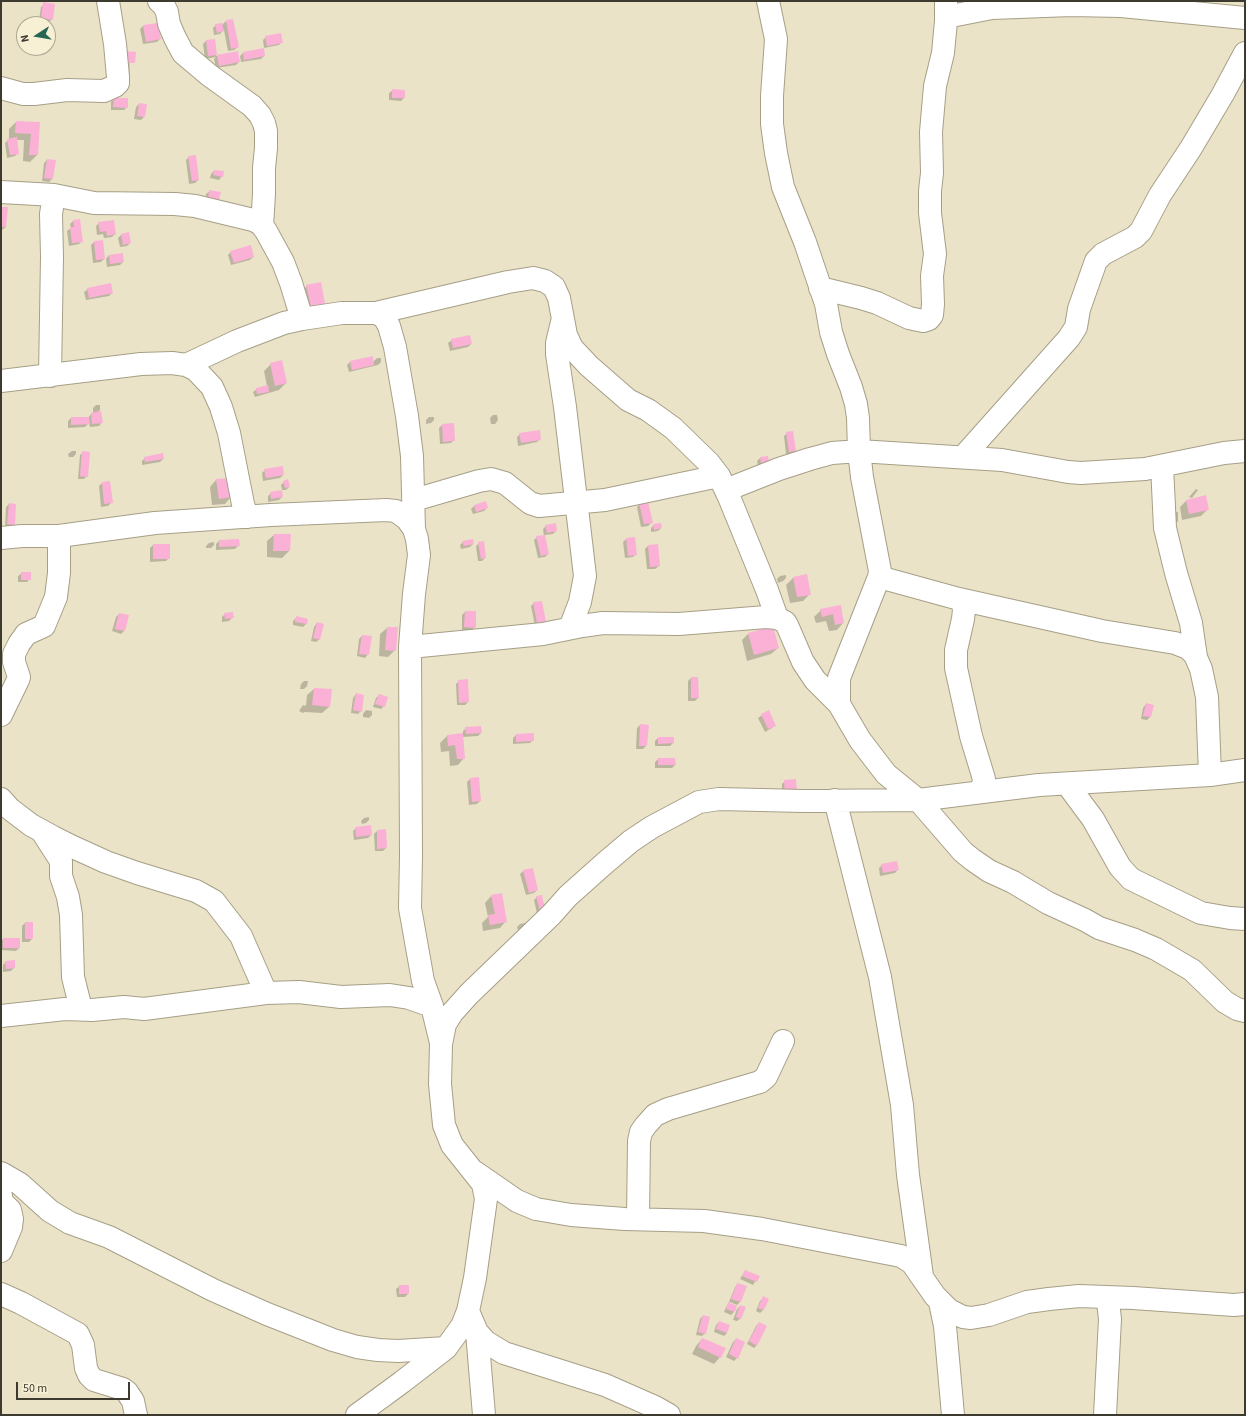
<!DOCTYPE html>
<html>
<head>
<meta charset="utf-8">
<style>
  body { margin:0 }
  #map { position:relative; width:1246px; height:1416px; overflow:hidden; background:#eae3c8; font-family:"Source Sans 3",sans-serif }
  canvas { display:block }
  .frame { position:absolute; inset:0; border:2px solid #3d3b30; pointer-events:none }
  .north { position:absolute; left:16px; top:16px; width:40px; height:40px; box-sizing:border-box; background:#f7f0d5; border:1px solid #ada893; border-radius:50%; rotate:258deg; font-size:11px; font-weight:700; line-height:16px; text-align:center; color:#3d3b30 }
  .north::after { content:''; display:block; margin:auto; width:14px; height:18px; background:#276654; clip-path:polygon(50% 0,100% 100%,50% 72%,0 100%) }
  .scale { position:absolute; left:16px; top:1382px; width:114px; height:18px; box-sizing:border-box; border:2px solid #3d3b30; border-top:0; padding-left:5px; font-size:12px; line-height:14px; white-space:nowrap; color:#3d3b30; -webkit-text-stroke:3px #f7f0d5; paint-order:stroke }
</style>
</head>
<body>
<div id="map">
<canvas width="1246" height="1416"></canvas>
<div class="frame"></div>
<div class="north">N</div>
<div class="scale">50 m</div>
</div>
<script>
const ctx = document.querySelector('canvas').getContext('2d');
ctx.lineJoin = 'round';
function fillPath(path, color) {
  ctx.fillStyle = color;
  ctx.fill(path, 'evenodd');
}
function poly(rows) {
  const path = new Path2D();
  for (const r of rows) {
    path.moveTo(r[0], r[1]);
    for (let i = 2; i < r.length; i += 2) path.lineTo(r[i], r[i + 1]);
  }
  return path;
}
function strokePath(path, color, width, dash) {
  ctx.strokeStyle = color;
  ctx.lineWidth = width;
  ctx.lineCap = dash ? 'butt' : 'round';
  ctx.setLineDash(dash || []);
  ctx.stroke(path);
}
fillPath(poly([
  [44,4,52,19,49,22,39,20,41,7],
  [226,21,238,47,234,50,228,51,224,30,220,34,214,35,213,28,216,25,222,25],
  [143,26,160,39,157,42,143,44,140,29],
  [266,37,282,42,279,45,264,48,263,40],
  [214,40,216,56,237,52,239,62,236,65,216,68,214,59,216,57,205,59,203,44,206,41],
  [243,53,264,56,261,59,241,62,240,56],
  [393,90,404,98,401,101,389,100,389,93],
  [114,99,127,107,124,110,111,110,111,102],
  [139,104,144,117,141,120,134,119,136,107],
  [16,122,39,123,37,155,30,162,23,161,24,140,16,140,18,153,15,156,7,158,5,143,9,139,9,129],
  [189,157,198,180,195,183,189,184,186,160],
  [47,160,52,179,49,182,42,181,44,163],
  [214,171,222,176,219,180,210,178,211,174],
  [210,191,218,200,215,203,205,202,206,194],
  [1,208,6,227,2,230,1,230],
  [73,221,82,241,79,244,69,246,67,231,71,228,70,224],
  [99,223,115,234,112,237,104,238,103,234,97,235,96,226],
  [121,235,130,243,127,246,120,247,118,238],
  [94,242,104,259,101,262,93,263,91,245],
  [231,252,253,257,250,260,231,265,228,255],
  [109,255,123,262,120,265,107,267,106,259],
  [307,286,325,308,305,318,300,293],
  [88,289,112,293,109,296,86,300,84,292],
  [452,340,471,344,468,347,450,351,448,343],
  [377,358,381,358,381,362,378,365,349,372,347,365,350,362,373,362],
  [271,364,286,383,279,390,255,397,253,392,257,389,267,386,264,371],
  [96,405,100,405,100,410,97,413,102,422,99,426,90,427,89,423,85,427,68,428,68,421,71,418,88,418,91,414,93,413,93,408],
  [493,415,497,415,498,420,495,424,491,424,490,418],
  [429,417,434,417,434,420,431,423,426,424,426,420],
  [442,425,454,440,451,443,440,444,439,428],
  [787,433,795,451,792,454,786,454,784,436],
  [520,434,540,439,537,442,518,446,517,437],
  [72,451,76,451,76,454,73,457,69,457,68,454],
  [83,452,87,476,84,479,78,479,80,455],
  [767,457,760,476,757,461,760,458],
  [145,458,163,459,160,462,142,465,142,461],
  [265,470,283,475,280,478,263,481,262,473],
  [216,480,231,497,225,504,212,505,210,487],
  [284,482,289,487,286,490,282,490,281,485],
  [102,483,111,503,108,506,101,507,99,486],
  [1196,489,1198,490,1192,498,1189,497],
  [271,493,282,497,279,500,268,502,268,496],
  [1186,501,1208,509,1201,516,1182,520,1180,507],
  [485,503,487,508,484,511,473,514,471,509,474,506],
  [9,504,14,525,1,538,1,527,5,528,6,507],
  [640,504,652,522,648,526,641,527,637,507],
  [1172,512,1178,512,1178,521,1175,524],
  [654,525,661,528,658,531,651,532,651,528],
  [546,526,556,531,553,534,544,535,548,554,545,557,538,558,534,540,537,537,544,536,543,529],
  [274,535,289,551,282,558,267,557,267,541],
  [626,539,636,554,633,557,625,558,623,542],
  [238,540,238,546,235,549,216,550,216,544,219,541],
  [214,542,214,545,211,548,206,548,206,546,209,543],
  [463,542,473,544,470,547,461,549,460,545],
  [479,543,485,558,482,561,478,561,476,546],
  [153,545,169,558,166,561,150,562,150,548],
  [648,546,659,566,655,569,647,569,645,549],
  [22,573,30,579,27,582,18,582,18,576],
  [786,575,786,578,783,581,778,583,777,579,780,576],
  [806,576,810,594,803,601,790,603,786,585,793,578],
  [534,603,545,621,542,625,535,626,531,606],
  [840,606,843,623,837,630,829,631,826,621,816,623,814,617,821,610],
  [465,612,475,627,472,630,462,630,462,615],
  [119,614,128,616,124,631,121,634,112,631,116,617],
  [225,614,233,617,229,621,222,622,222,617],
  [297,617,307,619,306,624,303,627,293,625,293,621],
  [317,623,320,639,316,642,311,641,314,627],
  [387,628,397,628,395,650,388,657,379,656,380,634],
  [748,634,778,648,771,654,747,661,742,640],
  [362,636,368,654,365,658,357,656,359,639],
  [691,678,698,698,695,701,688,701,688,681],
  [304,681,308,681,307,686,304,689,300,689,301,684],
  [459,681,468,702,465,705,457,705,456,684],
  [314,689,329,707,322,713,305,712,303,713,299,711,303,705,306,706,307,695],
  [356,694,361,711,358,714,351,713,353,698],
  [379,695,384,706,381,709,373,707,376,698],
  [1146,704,1152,706,1150,717,1147,720,1141,719,1143,708],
  [366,710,372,711,372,715,369,718,363,717,363,714],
  [768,711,775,725,772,728,765,732,758,718],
  [640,725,648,726,646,746,643,749,636,749,637,728],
  [466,728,481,733,478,736,462,737,464,758,458,765,450,766,449,751,441,752,440,743,447,736,463,735,463,731],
  [516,735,533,740,530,743,513,744,513,738],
  [658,738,673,743,670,746,655,746,655,741],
  [658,759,675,765,672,768,655,768,655,762],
  [470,779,480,801,477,804,469,805,467,782],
  [795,780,782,798,782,784,785,781],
  [369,817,369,820,366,823,362,824,361,821,364,818],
  [356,828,371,835,368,838,354,840,353,831],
  [377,831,386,848,383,851,375,851,374,834],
  [882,865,898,869,895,873,880,876,879,868],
  [523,871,537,890,534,893,526,895,520,874],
  [491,896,506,921,500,928,483,931,482,923,488,917,485,903],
  [537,897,545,914,538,918,534,900],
  [533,921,519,933,517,927,520,924],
  [25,923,32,939,29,942,22,942,22,926],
  [3,939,19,948,16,951,1,950,1,941],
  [6,961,14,968,11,971,3,972,3,965],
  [745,1271,758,1277,753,1285,740,1279],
  [738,1284,740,1302,737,1305,730,1302,730,1304,734,1312,731,1315,724,1312,726,1307,730,1302,729,1302,735,1287],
  [400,1286,408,1294,405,1297,397,1297,396,1289],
  [763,1298,767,1299,763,1310,760,1313,756,1311,760,1301],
  [740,1306,741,1318,737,1321,733,1320,737,1309],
  [703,1316,705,1333,702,1336,696,1335,700,1319],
  [719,1322,727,1333,724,1336,714,1332,716,1325],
  [759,1323,757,1345,754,1348,747,1344,756,1326],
  [702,1339,720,1357,714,1364,692,1354,696,1346],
  [736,1339,737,1358,734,1361,726,1357,733,1342]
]), '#0003');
fillPath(poly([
  [43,2,55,4,53,20,41,18],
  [233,19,239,47,231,49,226,20],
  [158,23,161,39,146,42,143,25],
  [222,23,224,31,217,33,215,24],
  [281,33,283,43,267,46,265,36],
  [215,39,217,55,208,56,206,40],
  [264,48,265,56,244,60,243,52],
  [122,51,136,52,135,63,130,63,130,80,120,80],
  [238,51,240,62,219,66,217,55],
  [392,89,405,90,405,98,392,98],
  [114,98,128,98,128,108,113,107],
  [139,103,147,104,145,117,137,116],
  [16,121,40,122,38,155,29,155,31,134,15,133],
  [17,137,19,154,10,155,7,139],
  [196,155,199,180,192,181,188,156],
  [47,159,56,160,53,179,44,178],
  [214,170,224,171,223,177,213,175],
  [209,190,221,192,219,200,208,199],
  [1,207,8,207,6,227,1,227],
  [80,219,83,242,72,243,70,227,74,227,73,220],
  [114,220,116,234,107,236,106,231,100,232,98,222],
  [129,232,131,243,123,245,121,234],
  [103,240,105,259,96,260,94,241],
  [251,245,254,257,234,263,230,251],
  [123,253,124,262,110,264,109,255],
  [321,282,326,309,312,312,306,285],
  [111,283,113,293,89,298,87,288],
  [470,335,472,344,453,348,451,339],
  [373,356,374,365,352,370,350,361],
  [282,360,287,383,275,386,270,363],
  [268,385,269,392,257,394,256,388],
  [101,411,103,423,92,424,91,413],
  [71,417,89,417,90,424,71,425],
  [454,423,455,441,443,442,442,424],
  [540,430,541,440,521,443,519,433],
  [793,431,796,451,789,452,786,432],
  [82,451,90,452,88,477,80,476],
  [163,453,164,459,145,462,144,457],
  [768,456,771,472,763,474,760,457],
  [283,466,284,475,266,478,264,469],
  [230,478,232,497,219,499,216,479],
  [288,479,290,487,285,488,283,481],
  [110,481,113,503,104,504,102,482],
  [282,490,283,497,271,499,270,492],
  [1206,495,1209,510,1189,514,1186,500],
  [486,501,488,508,476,512,474,505],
  [648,501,653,523,644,524,639,503],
  [9,503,16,504,15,525,7,524],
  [556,523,557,531,547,533,545,525],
  [661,523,662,528,654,530,653,524],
  [274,534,291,534,290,551,273,551],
  [545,535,549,554,541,556,536,536],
  [635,537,637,555,628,556,626,538],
  [239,539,240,546,219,547,219,540],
  [473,539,474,544,464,546,462,541],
  [484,541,486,558,481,559,478,542],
  [153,544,170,544,170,559,153,559],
  [658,544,660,566,650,567,648,545],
  [21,572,31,572,31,580,21,580],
  [807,574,811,595,797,597,793,577],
  [542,601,546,622,537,623,533,602],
  [841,605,844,623,835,625,833,614,822,617,820,609],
  [465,611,476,611,476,628,464,627],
  [233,612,234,618,225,619,224,613],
  [119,613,129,615,125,631,115,629],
  [296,616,308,619,307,624,295,622],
  [317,622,324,624,320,640,313,638],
  [773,626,779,648,754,655,748,633],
  [387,627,398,627,396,651,385,650],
  [362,635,372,636,369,655,359,654],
  [691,677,698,677,699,698,691,698],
  [468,679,469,702,459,703,458,680],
  [314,688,332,689,330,707,312,705],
  [356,693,364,695,362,712,353,710],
  [379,694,388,697,385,707,375,704],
  [1146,703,1154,705,1151,717,1143,716],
  [769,710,776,726,768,729,761,714],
  [640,724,649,725,647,746,639,746],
  [481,726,482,733,466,734,465,727],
  [463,733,465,759,457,759,455,745,448,746,447,735],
  [534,733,534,741,516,742,516,734],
  [658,737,674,737,674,743,658,744],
  [658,758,675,758,676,765,658,765],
  [479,777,481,801,472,802,470,778],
  [796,779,797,795,785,796,784,780],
  [371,825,372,835,356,837,355,827],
  [386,829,387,848,377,849,377,830],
  [897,861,899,870,883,873,881,864],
  [533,868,538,890,529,893,523,870],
  [502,893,507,922,490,925,488,915,495,914,491,895],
  [542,895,546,914,541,915,536,896],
  [25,922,33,922,33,939,25,939],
  [3,938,20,938,20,948,3,948],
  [15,960,15,968,6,969,5,961],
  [745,1270,760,1276,757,1282,742,1276],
  [737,1283,747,1286,741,1302,731,1299],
  [399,1285,409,1285,409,1294,399,1294],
  [763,1296,769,1299,764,1310,758,1308],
  [728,1302,737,1306,735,1312,726,1309],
  [740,1305,746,1307,741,1319,736,1317],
  [703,1315,710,1317,706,1334,698,1332],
  [719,1321,730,1325,727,1333,716,1329],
  [759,1322,767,1326,757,1346,749,1341],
  [702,1338,726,1348,721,1358,698,1347],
  [736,1338,745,1342,738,1359,729,1354]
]), '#fbb0d6');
const minor = poly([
  [159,1,164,6,167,12,169,24,175,38,183,53,209,75,252,106,260,115,264,123,266,131,266,148,264,168,264,194,262,226],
  [768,1,776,39,772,96,772,124,776,153,783,187,805,242,826,304,831,332,838,354,851,387,856,404,858,418,859,451,862,477,880,571,879,577,839,678,839,704],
  [946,17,992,8,1071,5,1121,6,1245,18],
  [1,88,23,94,34,94,67,90,104,91,115,86,118,83,118,77,115,44,108,1],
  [1,192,54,195,94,203,175,204,195,206,253,220,261,224,266,231,283,262,291,283,302,319],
  [820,288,861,298,877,303,909,318,923,321,929,319,932,315,933,304,932,276,935,254,930,213,930,191,932,173,931,132,935,86,943,53,946,21,946,1],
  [376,313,508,282,533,278,545,281,554,287,559,298,566,335,572,348,589,366,628,400,648,410,673,428,709,463,719,476,729,497,767,590,777,618],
  [562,322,557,343,557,354,565,407,585,576,580,602,570,628],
  [186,365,237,341,284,323,302,319,342,313,376,313,384,317,389,326,395,347,407,416,412,456,414,529],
  [50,376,52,257,51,214,54,195],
  [1,381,141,364,172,363,186,365,196,370,212,387,221,407,229,433,243,504,247,517],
  [963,457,1069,338,1076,327,1079,309,1096,261,1103,254,1135,237,1141,231,1160,195,1191,148,1223,94,1245,53],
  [1162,466,1165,528,1176,573,1191,623,1196,657],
  [726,490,779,469,810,459,832,453,859,451,1002,460,1068,472,1081,473,1145,469,1224,453,1245,451],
  [414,500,479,481,491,479,505,483,530,503,539,506,605,500,719,476],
  [1,538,22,536,59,536,155,523,271,515,386,510,396,511,407,519,414,529,417,539,419,555,414,594,410,647,411,856,410,908,423,981,432,1006,441,1043],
  [879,577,959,599,1102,631,1175,643,1188,648,1195,655,1201,669,1207,697,1210,775],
  [962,600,964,610,963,619,956,650,956,668,971,736,984,779,983,785,979,792],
  [410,647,543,634,582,626,603,623,679,624,766,617,777,618,785,622,787,625,803,662,815,680,839,704,860,740,886,774,918,800,1039,785,1210,775,1245,770],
  [1,715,18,680,19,677,14,662,14,654,19,644,26,634,44,626,56,597,59,573,59,536],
  [1067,784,1093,819,1120,867,1131,879,1201,913,1230,918,1245,919],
  [1,799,10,809,31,825,53,837,73,847,106,862,137,873,196,891,214,901,241,936,266,993],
  [835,800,880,977,902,1105,908,1175,922,1276],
  [43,833,61,861,61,876,68,897,71,915,73,977,81,1009],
  [1,1016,65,1009,92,1010,124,1007,144,1009,266,993,299,992,341,997,390,995,409,998,432,1006],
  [475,1172,517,1201,536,1209,571,1215,625,1219,704,1221,762,1229,901,1256,912,1263,935,1296,949,1310,963,1317,971,1318,989,1315,1027,1302,1049,1299,1079,1296,1133,1298,1234,1305,1245,1304],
  [1,1173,20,1184,50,1211,70,1223,109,1237,213,1290,267,1314,333,1340,357,1347,378,1350,398,1351,446,1348],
  [1,1196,2,1202,10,1210,12,1219,11,1227,1,1251],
  [638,1219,639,1141,641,1132,646,1125,655,1115,668,1109,760,1082,766,1077,783,1041],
  [1,1294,21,1303,78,1334,83,1345,86,1368,89,1375,94,1380,123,1389,127,1392,133,1401,136,1415],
  [940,1302,945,1326,953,1415],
  [468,1311,477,1332,486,1342,504,1353,605,1385,655,1407,669,1415],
  [477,1332,484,1415],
  [357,1415,402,1382,446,1348,462,1326,468,1311,475,1278,486,1199,483,1184,452,1145,444,1125,440,1084,441,1044,445,1024,452,1013,469,994,552,914,568,896,605,863,631,841,652,827,699,802,719,799,803,801,918,800,963,852,973,860,989,871,1013,882,1048,903,1085,920,1099,928,1135,940,1156,949,1192,970,1225,1002,1237,1009,1245,1011],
  [1105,1415,1110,1319,1108,1302,1106,1297]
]);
strokePath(minor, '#a69f87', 24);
strokePath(minor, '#fff', 22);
</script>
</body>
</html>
